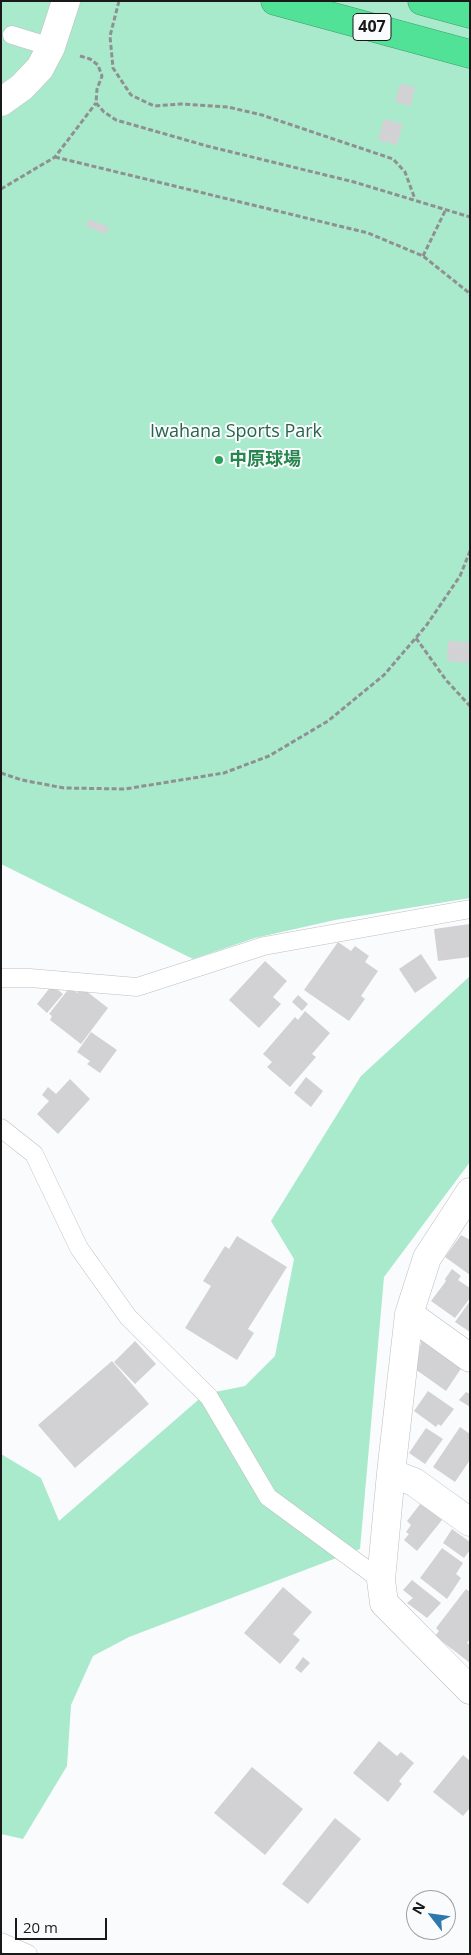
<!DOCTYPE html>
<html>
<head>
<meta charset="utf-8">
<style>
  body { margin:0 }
  #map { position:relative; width:471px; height:1955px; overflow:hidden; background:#f9fbfd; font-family:"Open Sans",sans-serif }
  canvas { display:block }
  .frame { position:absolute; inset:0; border:2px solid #19191a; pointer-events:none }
  .north { position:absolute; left:406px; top:1890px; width:50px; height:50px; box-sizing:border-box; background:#f9fbfd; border:1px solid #9fa1a2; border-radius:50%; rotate:300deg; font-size:14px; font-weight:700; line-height:20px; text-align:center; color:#19191a }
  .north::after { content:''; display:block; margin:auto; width:18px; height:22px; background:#2f78ac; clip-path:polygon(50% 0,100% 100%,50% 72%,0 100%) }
  .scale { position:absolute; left:15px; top:1918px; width:92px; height:22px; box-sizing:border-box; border:2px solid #19191a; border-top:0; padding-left:6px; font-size:15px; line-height:18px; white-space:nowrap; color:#19191a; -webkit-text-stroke:4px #f9fbfd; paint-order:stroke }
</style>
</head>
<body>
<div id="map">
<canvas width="471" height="1955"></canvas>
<div class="frame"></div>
<div class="north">N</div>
<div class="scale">20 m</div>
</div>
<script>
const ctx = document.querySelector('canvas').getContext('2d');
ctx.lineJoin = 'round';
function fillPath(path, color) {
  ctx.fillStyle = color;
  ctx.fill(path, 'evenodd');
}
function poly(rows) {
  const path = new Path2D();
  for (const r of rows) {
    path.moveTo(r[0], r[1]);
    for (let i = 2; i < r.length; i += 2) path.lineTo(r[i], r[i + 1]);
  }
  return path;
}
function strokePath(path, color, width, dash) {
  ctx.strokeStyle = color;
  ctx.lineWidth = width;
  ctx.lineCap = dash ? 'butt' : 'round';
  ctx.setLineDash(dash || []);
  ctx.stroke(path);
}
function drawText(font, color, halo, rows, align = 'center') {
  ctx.font = font + ' "Open Sans","Noto Sans JP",sans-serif';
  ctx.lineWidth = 4;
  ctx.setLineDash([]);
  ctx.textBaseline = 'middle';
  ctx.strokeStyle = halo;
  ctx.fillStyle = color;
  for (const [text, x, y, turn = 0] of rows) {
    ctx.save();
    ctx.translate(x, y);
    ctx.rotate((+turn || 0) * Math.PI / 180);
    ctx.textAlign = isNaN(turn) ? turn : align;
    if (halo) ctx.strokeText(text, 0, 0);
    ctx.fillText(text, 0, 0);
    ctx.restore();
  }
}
fillPath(poly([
  [1,1,470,1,470,898,335,920,255,938,193,959,1,864],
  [470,976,470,1162,384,1277,360,1549,129,1637,93,1656,71,1705,67,1766,23,1839,1,1834,1,1454,41,1478,59,1521,205,1394,245,1386,275,1356,294,1259,271,1221,361,1076]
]), '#a8eacb');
fillPath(poly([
  [400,84,415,87,411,106,395,102],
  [384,119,403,124,397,145,378,140],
  [88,219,109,227,106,234,86,226],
  [448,641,470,642,470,663,447,661],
  [470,924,470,957,438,961,434,929],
  [338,942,351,951,355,946,369,956,365,962,378,971,361,996,365,999,349,1021,304,990],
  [421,954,437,978,415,993,399,969],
  [265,961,287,981,273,997,281,1004,259,1028,229,1000],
  [52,985,63,994,47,1013,37,1004],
  [70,987,77,993,81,987,108,1008,81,1044,50,1020,52,1016,49,1014],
  [298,995,308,1004,302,1011,292,1002],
  [305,1011,330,1033,312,1054,316,1057,290,1087,267,1067,272,1062,263,1054,295,1017,298,1020],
  [91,1032,117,1050,100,1073,87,1064,90,1061,77,1052],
  [306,1077,323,1091,311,1107,294,1093],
  [70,1079,90,1099,58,1134,37,1114,49,1101,42,1095,48,1087,56,1094],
  [461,1235,470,1240,470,1275,445,1257],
  [237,1236,287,1267,248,1329,254,1333,237,1360,185,1328,211,1286,203,1281,225,1246,229,1249],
  [452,1269,461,1276,458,1280,470,1288,470,1298,455,1318,431,1301,446,1281,445,1279],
  [470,1301,470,1332,455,1322],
  [423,1334,466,1361,446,1391,415,1369],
  [135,1341,156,1364,135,1384,114,1362],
  [112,1361,149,1404,75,1468,38,1425],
  [428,1391,454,1409,441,1426,438,1424,436,1427,414,1411],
  [466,1392,470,1394,470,1407,459,1400],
  [460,1427,470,1434,470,1460,455,1482,433,1467],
  [426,1428,443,1439,425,1464,409,1453],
  [421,1503,442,1520,417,1551,404,1540,409,1534,406,1532,411,1525,407,1521],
  [452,1529,470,1542,470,1550,464,1558,443,1543],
  [442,1548,463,1563,456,1574,461,1578,447,1599,420,1578],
  [412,1580,441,1603,427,1618,407,1603,413,1598,403,1590],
  [283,1587,312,1612,293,1634,300,1640,280,1664,244,1633],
  [466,1589,470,1592,470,1639,467,1643,470,1645,470,1663,435,1636,439,1631,436,1628],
  [303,1657,310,1663,301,1673,295,1668],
  [379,1741,397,1756,401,1752,414,1763,399,1781,402,1784,388,1802,353,1773],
  [463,1755,470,1761,470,1808,463,1816,433,1792],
  [252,1767,303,1809,265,1855,214,1813],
  [335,1818,361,1839,308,1904,282,1884]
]), '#d2d2d4');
const lane = poly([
  [12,35,51,47],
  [1,978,30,978,137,987,264,946,470,909],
  [1,1128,34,1154,79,1248,128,1317,209,1397,268,1497,381,1580],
  [1,1942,28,1954]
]);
const street = poly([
  [1,102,22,87,40,68,51,47,66,1],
  [470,1192,427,1258,409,1314,391,1473,381,1580,384,1603,470,1690],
  [409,1314,470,1358],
  [391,1473,414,1482,470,1522]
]);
const highway = poly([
  [275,1,470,54],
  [422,1,470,14]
]);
strokePath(lane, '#bdbfc1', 19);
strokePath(street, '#bdbfc1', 29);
strokePath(highway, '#3d9c6b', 29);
strokePath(poly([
  [119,1,110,36,113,68,131,95,154,106,181,104,228,107,262,115,393,159,405,172,415,199],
  [80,56,90,59,98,65,102,76,97,89,96,103,104,112,116,120,207,146,354,182,470,217],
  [55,157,368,233,423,256,468,292,470,295],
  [1,189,55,157,96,103],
  [423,256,446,209],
  [416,638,446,680,470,706],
  [1,773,22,780,64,788,125,789,224,773,269,756,328,721,384,675,426,626,460,576,470,551]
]), '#8f9092', 3, [5, 2.5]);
strokePath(lane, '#fff', 18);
strokePath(street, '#fff', 28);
strokePath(highway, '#51e297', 28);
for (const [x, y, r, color] of [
  [219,460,5,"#2e9e5b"]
]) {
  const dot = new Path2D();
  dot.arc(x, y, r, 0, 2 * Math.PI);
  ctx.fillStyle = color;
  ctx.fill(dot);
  strokePath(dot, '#f9fbfd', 2);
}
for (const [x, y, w] of [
  [372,27,38]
]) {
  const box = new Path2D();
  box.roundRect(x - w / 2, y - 13.5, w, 27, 4);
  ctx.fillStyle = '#f9fbfd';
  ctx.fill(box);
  strokePath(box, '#19191a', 1);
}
drawText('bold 16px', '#19191a', null, [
  ["407",372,27]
]);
drawText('18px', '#27644c', '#f9fbfd', [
  ["Iwahana Sports Park",236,432]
]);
drawText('bold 18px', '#27864d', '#f9fbfd', [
  ["中原球場",229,460]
], 'left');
</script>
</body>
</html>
